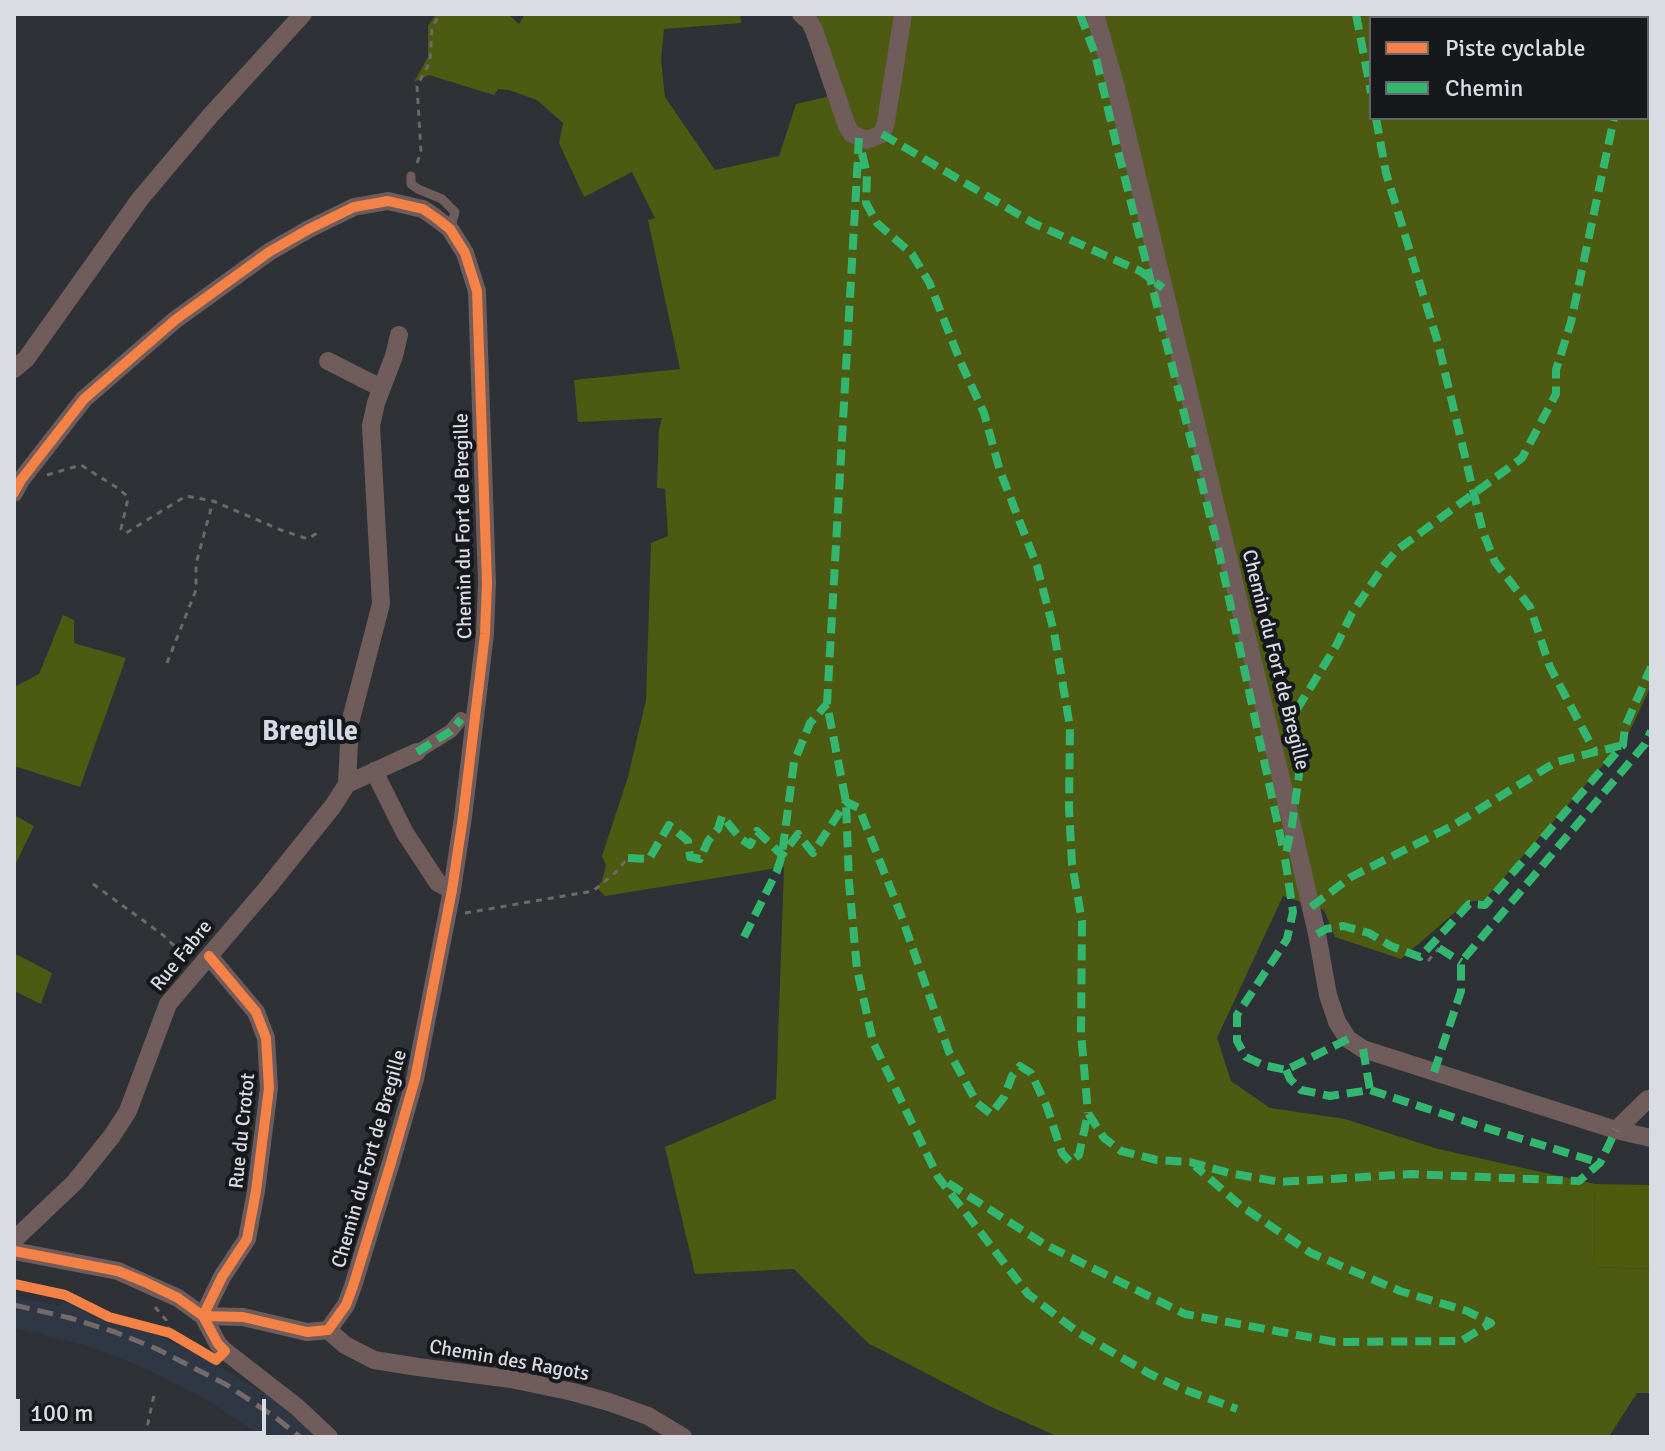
<!DOCTYPE html>
<html>
<head>
<meta charset="utf-8">
<style>
  body { margin:0 }
  #map { position:relative; width:1665px; height:1451px; overflow:hidden; background:#2e3136; font-family:Signika,sans-serif }
  canvas { display:block }
  .frame { position:absolute; inset:0; border:16px solid #d9dce2; pointer-events:none }
  .legend { position:absolute; left:1369px; top:16px; width:280px; height:104px; box-sizing:border-box; background:#16181c; border:2px solid #64666b; margin:0; padding:10px 14px; list-style:none; font-size:24px; color:#d9dce2 }
  .legend li { display:flex; align-items:center; gap:16px; height:40px }
  .legend b { width:40px; border:2px solid #64666b }
  .scale { position:absolute; left:16px; top:1399px; width:250px; height:36px; box-sizing:border-box; border:4px solid #d9dce2; border-top:0; padding-left:10px; font-size:24px; line-height:28px; white-space:nowrap; color:#d9dce2; -webkit-text-stroke:6px #16181c; paint-order:stroke }
</style>
</head>
<body>
<div id="map">
<canvas width="1665" height="1451"></canvas>
<div class="frame"></div>
<ul class="legend">
<li><b style="height:10px;background:#f48246"></b>Piste cyclable</li>
<li><b style="height:10px;background:#33b770"></b>Chemin</li>
</ul>
<div class="scale">100 m</div>
</div>
<script>
const ctx = document.querySelector('canvas').getContext('2d');
ctx.lineJoin = 'round';
function fillPath(path, color) {
  ctx.fillStyle = color;
  ctx.fill(path, 'evenodd');
}
function poly(rows) {
  const path = new Path2D();
  for (const r of rows) {
    path.moveTo(r[0], r[1]);
    for (let i = 2; i < r.length; i += 2) path.lineTo(r[i], r[i + 1]);
  }
  return path;
}
function strokePath(path, color, width, dash) {
  ctx.strokeStyle = color;
  ctx.lineWidth = width;
  ctx.lineCap = dash ? 'butt' : 'round';
  ctx.setLineDash(dash || []);
  ctx.stroke(path);
}
function drawText(font, color, halo, rows, align = 'center') {
  ctx.font = font + ' Signika,sans-serif';
  ctx.lineWidth = 8;
  ctx.setLineDash([]);
  ctx.textBaseline = 'middle';
  ctx.strokeStyle = halo;
  ctx.fillStyle = color;
  for (const [text, x, y, turn = 0] of rows) {
    ctx.save();
    ctx.translate(x, y);
    ctx.rotate((+turn || 0) * Math.PI / 180);
    ctx.textAlign = isNaN(turn) ? turn : align;
    if (halo) ctx.strokeText(text, 0, 0);
    ctx.fillText(text, 0, 0);
    ctx.restore();
  }
}
fillPath(poly([
  [14,1296,61,1306,62,1302,132,1325,179,1345,223,1368,266,1395,320,1437,263,1437,209,1401,145,1368,82,1344,14,1328]
]), '#303744');
fillPath(poly([
  [1595,1184,1651,1185,1651,1269,1594,1267]
]), '#4e5b0c');
fillPath(poly([
  [436,14,508,14,519,24,525,14,740,14,741,23,664,29,661,60,665,97,715,170,779,156,796,104,826,97,843,88,817,14,1651,14,1651,686,1626,739,1484,900,1467,902,1401,959,1335,937,1324,910,1283,896,1217,1038,1231,1081,1270,1108,1345,1119,1438,1149,1595,1184,1594,1267,1651,1269,1651,1393,1637,1393,1610,1435,1592,1437,1059,1437,989,1406,868,1343,794,1269,695,1274,665,1147,776,1099,784,867,605,896,597,888,602,881,606,865,602,856,628,777,646,700,651,543,668,536,665,489,657,488,659,430,662,418,578,422,574,380,680,369,648,220,655,218,632,172,584,197,559,143,563,123,537,100,509,90,498,89,494,95,429,75,414,82,428,57,428,26],
  [1371,18,1647,18,1647,118,1371,118],
  [63,615,74,620,74,643,126,658,80,787,14,766,14,687,39,674],
  [14,815,34,826,14,867],
  [14,953,52,973,41,1004,14,991]
]), '#4d5a11');
strokePath(poly([
  [417,163,421,152,417,86,430,62,432,27,440,14],
  [47,475,81,465,119,489,128,497,128,499,121,529,126,533,186,496,213,501,281,530,308,539,320,531],
  [167,663,196,590,196,564,213,501],
  [93,884,163,935,187,958],
  [465,913,593,891,615,873,628,858],
  [1428,961,1439,948],
  [155,1307,166,1320,170,1333,202,1352],
  [145,1437,154,1395]
]), '#706767', 3, [6, 6]);
strokePath(poly([
  [411,176,411,184,418,189,442,199,455,212,450,229]
]), '#6f5c5b', 9);
strokePath(poly([
  [417,752,451,731,461,719]
]), '#6f5c5b', 14);
strokePath(poly([
  [801,14,810,22,814,30,847,126,852,134,867,140,882,134,886,122,903,14],
  [1095,14,1116,88,1292,825,1317,934,1328,995,1337,1022,1348,1039,1363,1049,1616,1130],
  [328,361,381,388],
  [14,369,26,359,140,199,210,116,303,14],
  [14,493,21,480,84,399,175,320,269,252,309,229,354,207,388,201,423,209,436,218,450,229,465,253,477,291,487,583,485,634,463,817,452,890,415,1079,390,1166,353,1286,346,1305,328,1330,307,1332,243,1317,203,1316],
  [374,771,405,833,438,883,452,890],
  [347,784,350,723,381,604,371,426,376,403,394,356,399,335],
  [1651,1099,1648,1099,1616,1130,1651,1138],
  [14,1240,75,1182,112,1136,128,1111,168,1004,268,887,333,806,347,784,417,752],
  [14,1251,118,1271,178,1298,203,1316,218,1344,225,1351,297,1407,329,1437],
  [203,1316,222,1277,247,1239,256,1191,269,1088,266,1038,256,1012,209,956],
  [328,1330,345,1345,374,1360,418,1367,511,1379,573,1392,609,1402,648,1416,683,1437]
]), '#6f5c5b', 18);
strokePath(poly([
  [14,1305,70,1318,115,1332,157,1349,227,1385,275,1417,300,1437]
]), '#756a6b', 5, [16, 8]);
strokePath(poly([
  [1080,14,1095,54,1117,147,1219,552,1284,853],
  [1356,14,1371,93],
  [1636,18,1637,14],
  [1376,118,1386,173,1438,343,1483,532,1495,562,1530,607,1550,667,1595,752],
  [882,134,1033,223,1140,271,1163,288],
  [859,138,827,704,846,802,849,882,857,969,873,1042,938,1177,1028,1294,1079,1333,1150,1374,1185,1390,1237,1409],
  [862,153,867,174,866,203,877,223,912,254,929,282,961,363,984,413,1000,471,1037,566,1054,632,1070,727,1069,808,1072,864,1082,921,1081,1033,1088,1113],
  [417,752,451,731,461,719],
  [628,858,649,859,669,825,688,841,690,857,700,859,708,841,718,829,722,816,741,839,750,845,757,831,782,855,798,834,813,853,846,802,859,808,901,915,949,1052,977,1103,991,1114,1004,1097,1012,1076,1020,1066,1031,1073,1047,1107,1062,1153,1070,1162,1079,1155,1088,1113,1104,1138,1121,1151,1157,1160,1190,1162,1229,1173,1280,1182,1411,1174,1579,1181,1600,1163,1616,1130],
  [1311,907,1351,877,1452,826,1556,762,1623,745],
  [1317,934,1326,929,1343,926,1369,933,1391,946,1420,957,1469,904,1485,905,1623,745,1625,727,1651,667],
  [744,937,777,871,782,855,794,762,810,723,827,704],
  [1439,948,1461,962],
  [1348,1039,1286,1070,1263,1065,1246,1057,1237,1041,1237,1015,1287,939,1293,912,1285,858,1292,825,1299,775,1294,714,1336,646,1352,613,1385,564,1397,550,1522,458,1556,394,1556,370,1571,322,1614,118],
  [1363,1049,1370,1090],
  [1286,1070,1290,1079,1301,1090,1330,1096,1370,1090,1480,1126,1600,1163],
  [1434,1072,1461,991,1461,962,1645,744,1651,731],
  [948,1183,1044,1244,1185,1314,1335,1342,1461,1341,1491,1323,1467,1311,1400,1291,1311,1253,1241,1206,1195,1166]
]), '#33b770', 8, [16, 8]);
strokePath(poly([
  [14,493,21,480,84,399,175,320,269,252,309,229,354,207,388,201,423,209,436,218,450,229,465,253,477,291,487,583,485,634,463,817,452,890,415,1079,390,1166,353,1286,346,1305,328,1330,307,1332,243,1317,203,1316],
  [14,1251,118,1271,145,1282,178,1298,203,1316,218,1344,225,1351,216,1360,170,1333,109,1317,65,1295,14,1284],
  [203,1316,222,1277,247,1239,256,1191,269,1088,266,1038,256,1012,209,956]
]), '#f48246', 10);
drawText('20px', '#d9dce2', '#16181c', [
  ["Chemin du Fort de Bregille",464,526,-91],
  ["Chemin du Fort de Bregille",1275,660,76],
  ["Rue Fabre",182,956,-51],
  ["Rue du Crotot",243,1131,-84],
  ["Chemin du Fort de Bregille",370,1159,-74],
  ["Chemin des Ragots",509,1361,10]
]);
drawText('bold 28px', '#d3dae5', '#16181c', [
  ["Bregille",310,733]
]);
</script>
</body>
</html>
